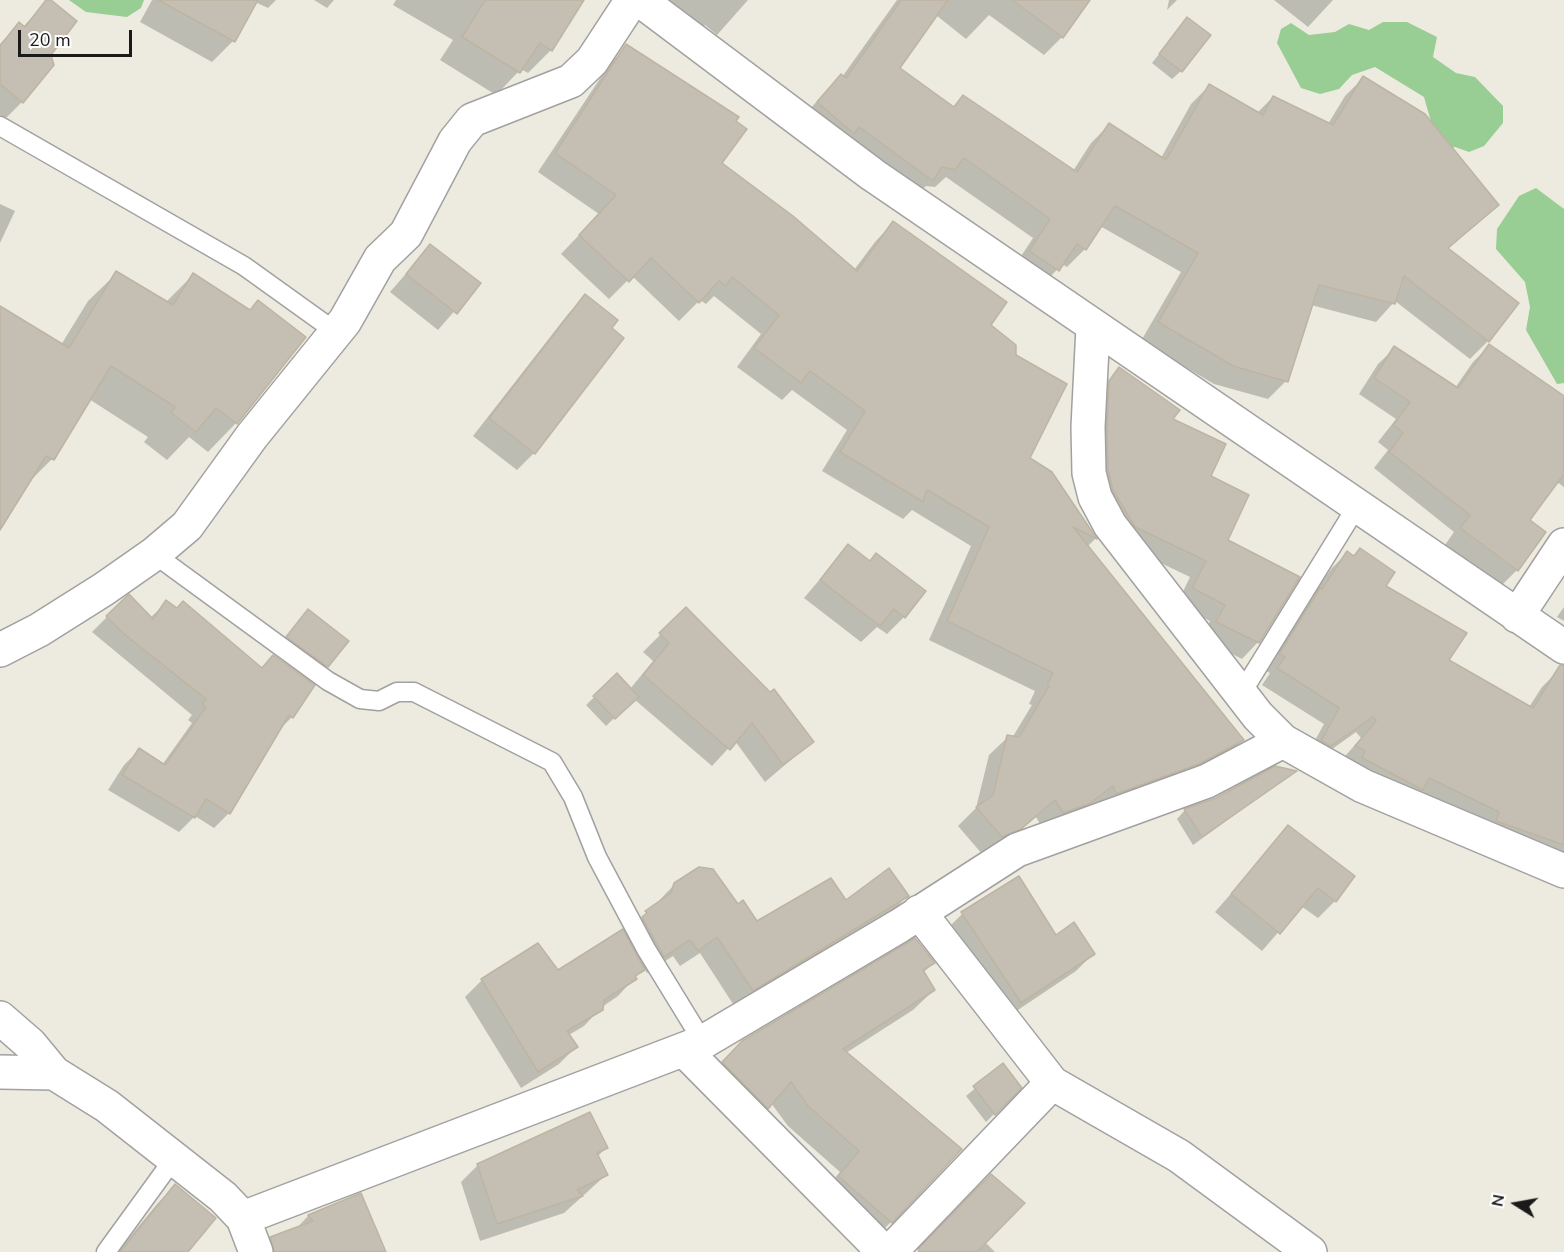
<!DOCTYPE html>
<html>
<head>
<meta charset="utf-8">
<style>
  body { margin:0 }
  #map { position:relative; width:1564px; height:1252px; overflow:hidden; background:#edebdf; font-family:"Nunito Sans",sans-serif }
  canvas { display:block }
  .north { position:absolute; left:1486px; top:1174px; width:60px; height:60px; -webkit-text-stroke:4px #fff; paint-order:stroke; rotate:281deg; font-size:16px; font-weight:700; line-height:24px; text-align:center; color:#1a1a1a }
  .north::after { content:''; display:block; margin:auto; width:21px; height:27px; background:#1a1a1a; clip-path:polygon(50% 0,100% 100%,50% 72%,0 100%) }
  .scale { position:absolute; left:18px; top:30px; width:114px; height:27px; box-sizing:border-box; border:3px solid #1a1a1a; border-top:0; padding-left:8px; font-size:18px; line-height:21px; white-space:nowrap; color:#1a1a1a; -webkit-text-stroke:4px #fff; paint-order:stroke }
</style>
</head>
<body>
<div id="map">
<canvas width="1564" height="1252"></canvas>
<div class="north">N</div>
<div class="scale">20 m</div>
</div>
<script>
const ctx = document.querySelector('canvas').getContext('2d');
ctx.lineJoin = 'round';
function fillPath(path, color) {
  ctx.fillStyle = color;
  ctx.fill(path, 'evenodd');
}
function poly(rows) {
  const path = new Path2D();
  for (const r of rows) {
    path.moveTo(r[0], r[1]);
    for (let i = 2; i < r.length; i += 2) path.lineTo(r[i], r[i + 1]);
  }
  return path;
}
function strokePath(path, color, width, dash) {
  ctx.strokeStyle = color;
  ctx.lineWidth = width;
  ctx.lineCap = dash ? 'butt' : 'round';
  ctx.setLineDash(dash || []);
  ctx.stroke(path);
}
fillPath(poly([
  [69,0,144,0,141,8,127,17,86,12],
  [1383,22,1407,22,1437,37,1433,57,1456,73,1475,77,1503,106,1503,123,1484,146,1469,152,1455,147,1439,150,1424,97,1375,67,1352,75,1339,89,1320,94,1301,88,1277,43,1281,29,1291,23,1309,35,1335,32,1349,24,1369,30],
  [1536,188,1564,209,1564,383,1557,384,1526,330,1530,307,1525,282,1496,249,1497,229,1519,196]
]), '#98cd93');
fillPath(poly([
  [48,0,49,55,22,102,5,119,0,115,0,44,19,24,23,27],
  [152,0,276,0,268,8,255,2,233,41,212,62,140,22],
  [314,0,334,0,327,8],
  [396,0,581,0,551,50,528,73,521,69,496,95,440,60,453,40,393,5],
  [660,0,748,0,717,35,705,25,694,37],
  [897,0,1065,0,1062,37,1044,55,989,15,966,39,936,15,897,68,952,108,963,96,1073,171,1091,143,1109,125,1161,158,1191,104,1209,86,1257,113,1273,97,1328,124,1345,96,1363,78,1497,205,1448,249,1488,341,1470,359,1395,301,1376,322,1311,305,1286,381,1268,399,1214,384,1141,341,1181,272,1100,226,1085,249,1067,267,1062,264,1040,288,1012,270,1033,238,946,177,935,187,926,186,913,198,800,121,823,94,842,77],
  [1169,0,1177,0,1167,10],
  [1274,0,1333,0,1308,27],
  [1187,19,1181,71,1172,79,1152,63],
  [627,46,720,164,854,270,875,242,893,223,989,325,1028,459,1051,473,1095,539,1087,547,1242,740,1224,759,1097,812,1094,803,1069,822,1044,831,1036,817,1001,847,983,855,958,826,976,808,989,755,1008,737,1012,738,1032,705,1029,704,1035,691,929,640,971,546,912,510,903,519,822,471,847,430,792,390,782,400,737,367,761,334,714,296,706,304,700,300,679,321,632,276,609,299,561,254,599,214,538,172,609,65],
  [0,204,15,211,0,243],
  [430,246,478,284,438,330,390,292],
  [117,273,165,303,193,275,249,311,258,302,236,423,208,452,189,437,167,460,144,442,148,437,89,399,52,459,25,486,0,528,0,320,61,345,88,301],
  [586,296,534,453,517,470,473,436,568,314],
  [1489,346,1564,398,1564,487,1557,482,1528,521,1517,570,1501,586,1445,545,1454,532,1374,468,1388,450,1378,442,1396,419,1359,394,1378,364,1395,348,1455,388,1473,362],
  [1119,369,1209,477,1226,540,1298,578,1258,642,1242,659,1201,638,1210,621,1177,604,1190,577,1119,543,1097,507,1103,386],
  [848,546,869,562,876,555,904,617,887,634,877,627,861,642,804,598],
  [1360,550,1384,586,1447,661,1529,707,1542,687,1558,671,1564,669,1564,876,1340,762,1361,738,1356,732,1314,762,1306,757,1324,724,1262,685,1270,673,1264,670,1304,606,1331,569,1347,553,1353,557],
  [125,599,150,618,167,602,261,668,273,657,292,717,277,732,229,813,214,828,195,816,179,832,108,790,124,765,139,750,162,765,192,723,188,720,192,715,92,632],
  [1564,607,1564,621,1557,617],
  [686,609,812,742,765,782,735,741,712,766,634,699,606,726,586,705,617,675,630,689,653,661,643,652],
  [308,611,327,666,319,675,279,646],
  [1294,772,1193,845,1177,819,1185,810],
  [1289,827,1335,901,1318,918,1301,906,1262,951,1215,912],
  [675,884,737,906,757,923,845,902,907,896,891,913,735,1007,700,953,680,966,673,956,647,973,644,968,618,996,602,1007,584,1026,569,1035,576,1047,559,1064,521,1088,465,997,482,980,558,972,625,936],
  [962,914,1055,937,1093,954,1076,971,1003,1020,945,931],
  [933,963,923,973,934,990,913,1010,846,1053,891,1222,871,1242,819,1197,840,1172,788,1126,771,1103,747,1128,703,1083,743,1042],
  [1003,1065,1020,1088,986,1122,966,1096],
  [606,1148,597,1157,606,1175,564,1213,480,1241,461,1182,478,1165],
  [175,1186,186,1252,117,1252,158,1203],
  [975,1192,985,1242,995,1252,917,1252],
  [360,1195,384,1252,260,1252,275,1237,295,1230,308,1216]
]), '#0003');
const building = poly([
  [46,0,51,0,77,21,51,55,54,65,23,103,0,84,0,46,19,22,25,27,46,0],
  [158,0,258,0,235,42,158,0],
  [485,0,584,0,552,51,540,43,520,73,462,37,485,0],
  [901,0,948,0,900,68,954,107,963,95,1077,172,1109,123,1166,160,1209,84,1263,115,1273,96,1333,125,1363,76,1425,114,1499,205,1448,248,1519,303,1489,342,1404,276,1395,304,1319,285,1288,382,1233,366,1158,322,1198,253,1115,206,1086,250,1077,244,1059,271,1029,251,1050,219,964,158,955,170,942,167,933,181,859,127,854,134,817,102,841,74,846,78,901,0],
  [1012,0,1090,0,1063,38,1012,0],
  [1187,17,1211,35,1182,72,1159,54,1187,17],
  [626,44,739,117,736,121,747,129,722,163,793,216,857,271,893,221,1007,302,991,325,1016,345,1016,355,1067,384,1030,458,1052,472,1097,539,1073,527,1244,740,1199,764,1116,794,1113,786,1089,804,1063,813,1055,800,1021,829,1002,837,976,807,993,795,1007,735,1019,737,1049,686,1047,685,1053,673,947,621,989,527,927,490,923,502,840,452,865,411,810,371,801,383,754,348,779,315,732,277,726,286,719,281,699,303,651,258,629,282,579,235,616,195,555,153,626,44],
  [430,244,481,283,457,314,406,274,430,244],
  [116,271,173,305,193,273,250,310,258,300,306,337,237,424,216,408,196,432,171,413,175,407,111,366,54,460,46,456,0,530,0,306,69,348,116,271],
  [585,294,618,320,612,328,624,338,535,454,489,418,585,294],
  [1489,344,1564,396,1564,474,1530,520,1546,532,1518,571,1460,528,1470,515,1389,452,1403,433,1393,425,1410,402,1374,378,1394,346,1458,388,1489,344],
  [1119,367,1180,410,1173,419,1226,444,1211,476,1249,495,1228,540,1300,577,1259,643,1216,622,1225,605,1192,588,1206,561,1135,527,1113,490,1108,470,1107,427,1109,381,1119,367],
  [848,544,870,561,876,553,926,591,905,618,894,609,880,626,820,580,848,544],
  [1360,548,1395,572,1386,586,1467,633,1449,660,1533,708,1560,665,1564,666,1564,845,1496,821,1499,812,1429,778,1423,790,1362,758,1365,751,1355,746,1376,721,1373,717,1331,746,1321,741,1339,708,1277,668,1285,657,1279,654,1320,588,1322,589,1347,551,1354,556,1360,548],
  [129,594,153,619,166,600,177,608,183,601,262,668,273,655,315,685,293,718,289,715,230,814,206,799,195,818,122,775,139,748,165,765,206,707,202,704,206,699,124,634,106,616,129,594],
  [686,607,770,692,774,689,814,742,783,765,752,723,730,750,643,675,669,643,659,633,686,607],
  [308,609,349,641,328,667,286,637,308,609],
  [617,673,639,697,615,719,593,696,617,673],
  [1275,766,1297,771,1202,837,1184,809,1216,798,1275,766],
  [1288,825,1355,876,1336,902,1318,888,1280,934,1231,894,1288,825],
  [699,867,713,869,738,904,743,900,757,921,831,878,846,900,889,868,909,896,753,991,717,937,698,951,690,940,664,957,642,917,647,913,645,911,671,893,674,883,699,867],
  [1019,876,1056,935,1074,922,1095,954,1021,1003,961,912,1019,876],
  [623,929,645,970,635,976,637,979,604,1000,603,1010,567,1031,578,1047,538,1072,481,979,538,943,558,970,623,929],
  [915,938,935,963,923,970,935,990,843,1049,962,1149,892,1223,838,1176,859,1151,808,1106,791,1082,768,1109,722,1062,742,1041,915,938],
  [1003,1063,1022,1088,995,1115,973,1086,1003,1063],
  [590,1112,608,1148,597,1153,608,1175,577,1190,583,1196,497,1224,477,1164,590,1112],
  [991,1174,1025,1203,977,1252,921,1252,918,1249,991,1174],
  [175,1184,216,1218,188,1252,120,1252,175,1184],
  [361,1193,386,1252,274,1252,270,1237,313,1221,308,1215,361,1193]
]);
fillPath(building, '#c4beb3');
strokePath(building, '#beb4a2', 1.5);
const lane = poly([
  [0,126,244,266,336,332],
  [154,554,328,681,360,699,379,701,397,692,414,692,552,762,573,797,597,857,646,949,703,1042],
  [1241,694,1357,506],
  [106,1252,175,1157]
]);
const street = poly([
  [640,0,873,175,1564,647],
  [1093,327,1088,427,1089,473,1095,497,1110,525,1258,716,1283,741,1363,786,1564,871],
  [1517,616,1564,545],
  [0,650,39,630,104,589,154,554,187,526,252,436,345,321,380,259,406,234,455,141,472,120,571,81,592,61,632,0],
  [919,912,1052,1083,1179,1156,1310,1252],
  [0,1018,30,1044,54,1073,107,1106,223,1197,243,1218,256,1252],
  [684,1050,884,1252],
  [0,1072,54,1073],
  [243,1218,703,1042,899,926,1017,850,1207,781,1283,741],
  [890,1252,1052,1083]
]);
strokePath(lane, '#a1a1a1', 21);
strokePath(street, '#a1a1a1', 36);
strokePath(lane, '#fff', 18);
strokePath(street, '#fff', 33);
</script>
</body>
</html>
